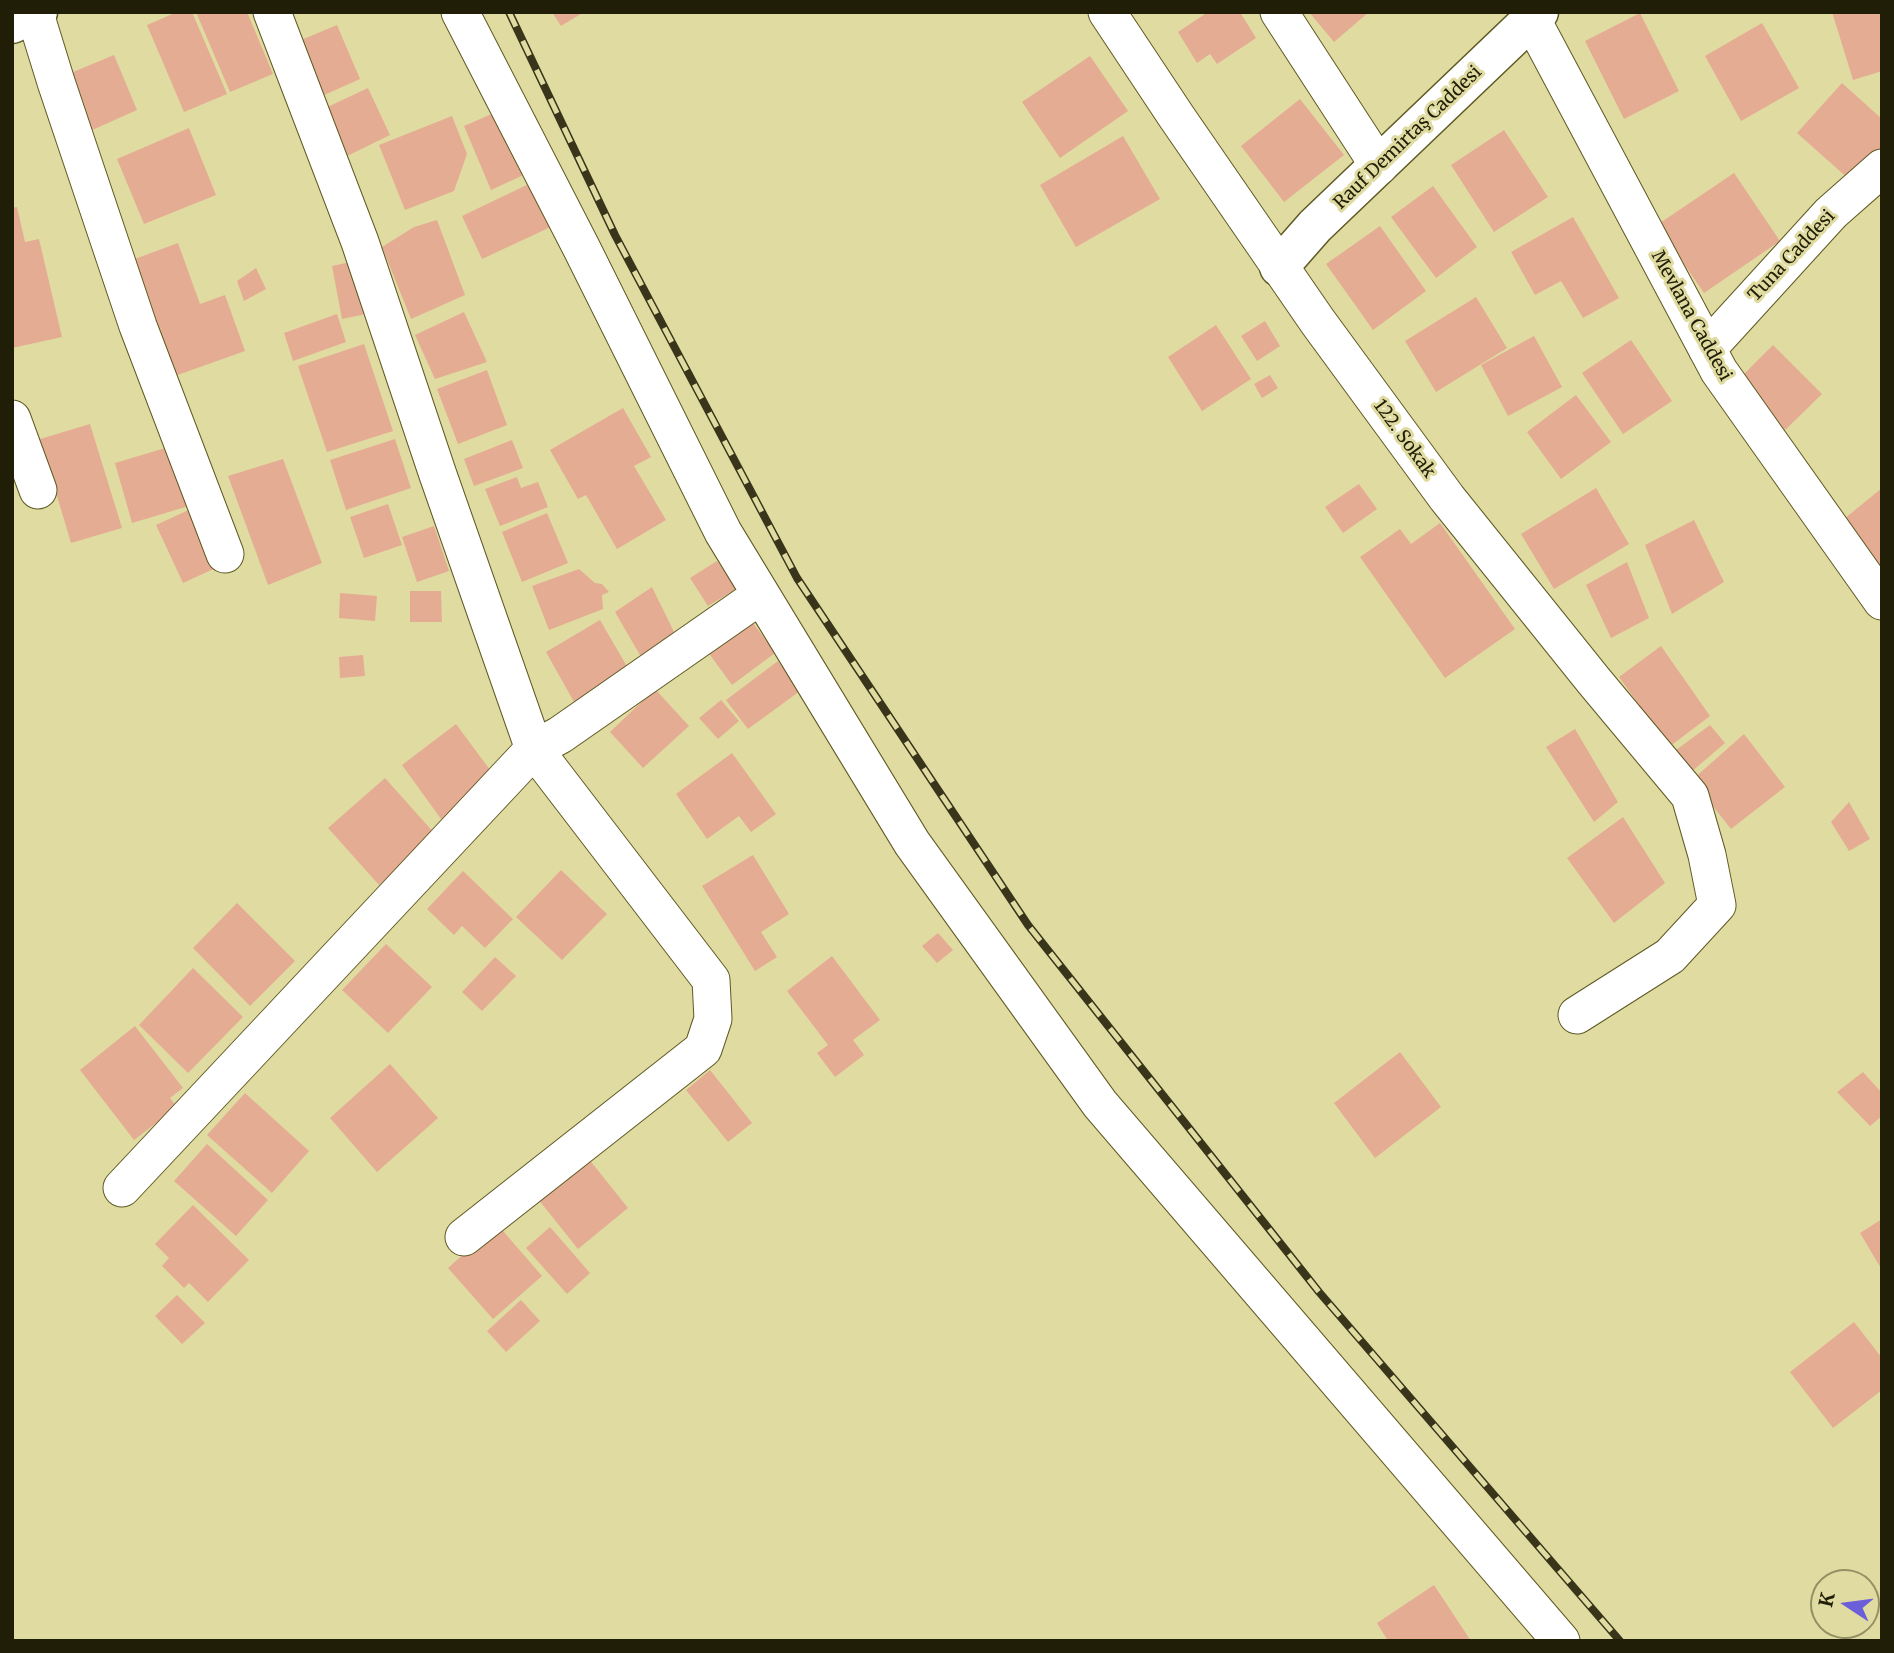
<!DOCTYPE html>
<html>
<head>
<meta charset="utf-8">
<style>
  body { margin:0 }
  #map { position:relative; width:1894px; height:1653px; overflow:hidden; background:#e0dba1; font-family:Merriweather,serif }
  canvas { display:block }
  .frame { position:absolute; inset:0; border:14px solid #211e08; pointer-events:none }
  .north { position:absolute; left:1810px; top:1569px; width:70px; height:70px; box-sizing:border-box; background:#e0dba1; border:2px solid #948f64; border-radius:50%; rotate:283deg; font-size:19px; font-weight:700; line-height:28px; text-align:center; color:#211e08 }
  .north::after { content:''; display:block; margin:auto; width:24px; height:32px; background:#6b5ed8; clip-path:polygon(50% 0,100% 100%,50% 72%,0 100%) }
</style>
</head>
<body>
<div id="map">
<canvas width="1894" height="1653"></canvas>
<div class="frame"></div>
<div class="north">K</div>
</div>
<script>
const ctx = document.querySelector('canvas').getContext('2d');
ctx.lineJoin = 'round';
function fillPath(path, color) {
  ctx.fillStyle = color;
  ctx.fill(path, 'evenodd');
}
function poly(rows) {
  const path = new Path2D();
  for (const r of rows) {
    path.moveTo(r[0], r[1]);
    for (let i = 2; i < r.length; i += 2) path.lineTo(r[i], r[i + 1]);
  }
  return path;
}
function strokePath(path, color, width, dash) {
  ctx.strokeStyle = color;
  ctx.lineWidth = width;
  ctx.lineCap = dash ? 'butt' : 'round';
  ctx.setLineDash(dash || []);
  ctx.stroke(path);
}
function drawText(font, color, halo, rows, align = 'center') {
  ctx.font = font + ' Merriweather,serif';
  ctx.lineWidth = 6;
  ctx.setLineDash([]);
  ctx.textBaseline = 'middle';
  ctx.strokeStyle = halo;
  ctx.fillStyle = color;
  for (const [text, x, y, turn = 0] of rows) {
    ctx.save();
    ctx.translate(x, y);
    ctx.rotate((+turn || 0) * Math.PI / 180);
    ctx.textAlign = isNaN(turn) ? turn : align;
    if (halo) ctx.strokeText(text, 0, 0);
    ctx.fillText(text, 0, 0);
    ctx.restore();
  }
}
fillPath(poly([
  [177,12,192,12,227,94,184,112,147,25],
  [196,12,247,12,273,74,230,92],
  [552,12,584,12,561,26],
  [1208,12,1240,12,1256,38,1217,64,1210,54,1197,63,1178,32],
  [1309,12,1369,12,1334,42],
  [1832,12,1882,12,1882,71,1853,80],
  [1640,13,1679,91,1624,119,1585,41],
  [1762,23,1799,88,1741,121,1705,56],
  [337,25,360,79,313,100,289,45],
  [114,55,137,110,90,131,66,75],
  [1090,56,1128,111,1060,158,1022,102],
  [1842,83,1882,119,1882,147,1851,181,1797,133],
  [368,88,390,135,343,158,321,110],
  [1300,99,1344,155,1284,202,1241,146],
  [503,109,530,172,491,190,464,126],
  [452,116,467,154,454,191,405,210,379,145],
  [189,128,216,195,144,224,117,159],
  [1504,130,1548,197,1494,232,1451,165],
  [1123,136,1160,199,1076,247,1040,185],
  [1734,173,1780,241,1704,293,1657,225],
  [535,181,555,225,482,259,462,216],
  [1433,186,1477,247,1436,278,1391,217],
  [17,207,25,242,39,239,62,337,12,348,12,208],
  [1573,217,1619,298,1583,318,1561,281,1535,295,1511,252],
  [437,220,465,295,411,319,382,247,414,227],
  [1380,226,1426,291,1373,330,1326,264],
  [178,243,200,304,225,295,245,351,172,377,132,260],
  [355,261,366,314,342,319,332,266],
  [256,268,266,289,244,301,237,281],
  [1476,297,1507,348,1436,392,1405,341],
  [464,312,487,362,435,379,415,335],
  [337,314,346,342,293,361,284,333],
  [1265,321,1280,346,1257,361,1241,336],
  [1216,325,1251,379,1202,411,1168,357],
  [1534,336,1562,387,1508,416,1481,365],
  [1631,340,1672,401,1623,434,1582,373],
  [364,344,393,431,327,452,298,366],
  [1773,345,1822,394,1779,436,1731,387],
  [487,370,507,425,458,444,437,389],
  [1270,375,1278,388,1262,398,1254,384],
  [1576,395,1611,442,1561,479,1527,432],
  [623,408,651,457,634,466,666,520,617,549,586,495,578,499,550,450],
  [90,424,122,528,71,543,40,439],
  [395,439,411,488,346,510,330,460],
  [512,440,523,468,474,486,464,459],
  [172,446,189,506,132,523,115,463],
  [283,459,322,563,268,585,228,476],
  [517,477,521,488,538,482,548,507,500,526,485,489],
  [1359,484,1377,509,1343,533,1325,507],
  [1596,488,1629,544,1554,589,1521,534],
  [1882,488,1882,592,1857,562,1870,550,1844,519],
  [388,504,402,545,364,558,350,517],
  [195,507,220,566,183,583,156,525],
  [547,513,568,563,522,582,502,532],
  [1694,520,1724,582,1672,614,1645,545],
  [1440,523,1515,629,1445,678,1360,557,1400,529,1411,544],
  [434,526,449,571,417,582,402,537],
  [717,561,736,589,708,606,690,578],
  [1627,562,1649,618,1611,638,1586,585],
  [579,569,595,583,602,584,609,592,602,595,603,609,549,630,532,586],
  [652,587,678,640,644,662,615,612],
  [410,591,441,591,442,622,410,622],
  [340,593,377,596,375,621,339,618],
  [748,616,775,653,732,685,705,648],
  [600,620,629,670,574,702,546,652],
  [1661,646,1710,716,1669,747,1619,677],
  [363,655,365,676,340,678,339,657],
  [778,661,800,691,748,729,726,700],
  [655,689,689,726,643,768,610,732],
  [721,700,739,721,718,739,699,718],
  [456,724,496,778,441,819,402,765],
  [1710,725,1725,743,1690,773,1676,750],
  [1575,729,1618,802,1594,822,1546,747],
  [1744,734,1785,787,1731,829,1692,780],
  [732,753,776,814,751,832,739,816,707,839,676,794],
  [385,778,436,835,379,885,328,828],
  [1849,802,1870,839,1849,851,1831,822],
  [1623,817,1665,883,1614,923,1567,858],
  [753,855,789,914,761,932,777,957,755,971,702,886],
  [561,870,607,914,562,960,516,917],
  [463,871,513,919,485,948,462,926,454,935,427,909],
  [237,903,295,961,250,1006,193,948],
  [938,933,953,950,937,963,922,946],
  [386,944,432,987,388,1033,342,990],
  [832,956,880,1020,853,1040,864,1055,835,1077,817,1053,828,1045,787,991],
  [495,957,516,976,482,1011,462,992],
  [193,968,243,1017,188,1073,139,1025],
  [135,1026,183,1088,170,1098,177,1107,134,1140,80,1070],
  [1400,1052,1441,1107,1375,1158,1334,1103],
  [390,1064,438,1118,377,1172,330,1118],
  [710,1070,752,1123,728,1142,686,1090],
  [1863,1072,1882,1093,1882,1116,1870,1126,1837,1092],
  [245,1093,309,1151,272,1193,207,1135],
  [207,1144,268,1200,236,1236,174,1181],
  [588,1158,628,1208,578,1249,538,1199],
  [193,1205,249,1260,208,1302,189,1283,184,1288,162,1266,169,1258,155,1244],
  [1882,1219,1882,1270,1860,1233],
  [497,1224,542,1276,493,1319,448,1268],
  [550,1227,590,1273,567,1294,526,1248],
  [177,1295,205,1323,182,1344,155,1316],
  [521,1300,540,1321,506,1352,487,1331],
  [1854,1322,1882,1358,1882,1390,1833,1428,1790,1372],
  [1434,1585,1471,1641,1388,1641,1377,1623]
]), '#e5ac94');
const minor = poly([
  [272,12,360,242,437,472,534,749,711,980,713,1019,703,1049,464,1237],
  [460,12,582,249,723,532,912,843,1100,1104,1561,1641],
  [1107,12,1176,116,1318,322,1447,498,1594,681,1690,796,1707,855,1717,905,1670,956,1577,1015],
  [1279,12,1379,166],
  [1530,12,1532,20,1719,371,1882,601],
  [35,14,56,82,138,326,225,554],
  [1707,349,1831,213,1882,168],
  [12,419,38,490],
  [122,1188,534,749,560,735,761,595]
]);
const tertiary = poly([
  [12,24,38,12],
  [1279,267,1315,226,1539,12]
]);
strokePath(minor, '#5e5922', 39);
strokePath(tertiary, '#5e5922', 41);
strokePath(minor, '#fff', 37);
strokePath(tertiary, '#fff', 38);
const rail = poly([
  [509,12,615,235,797,578,1028,925,1319,1292,1620,1641]
]);
strokePath(rail, '#38351a', 8);
strokePath(rail, '#e0dba1', 5, [16]);
drawText('18px', '#211e08', '#e0dba1', [
  ["Rauf Demirtaş Caddesi",1408,138,-44],
  ["Tuna Caddesi",1792,256,-47],
  ["Mevlana Caddesi",1691,316,61],
  ["122. Sokak",1404,439,54]
]);
</script>
</body>
</html>
